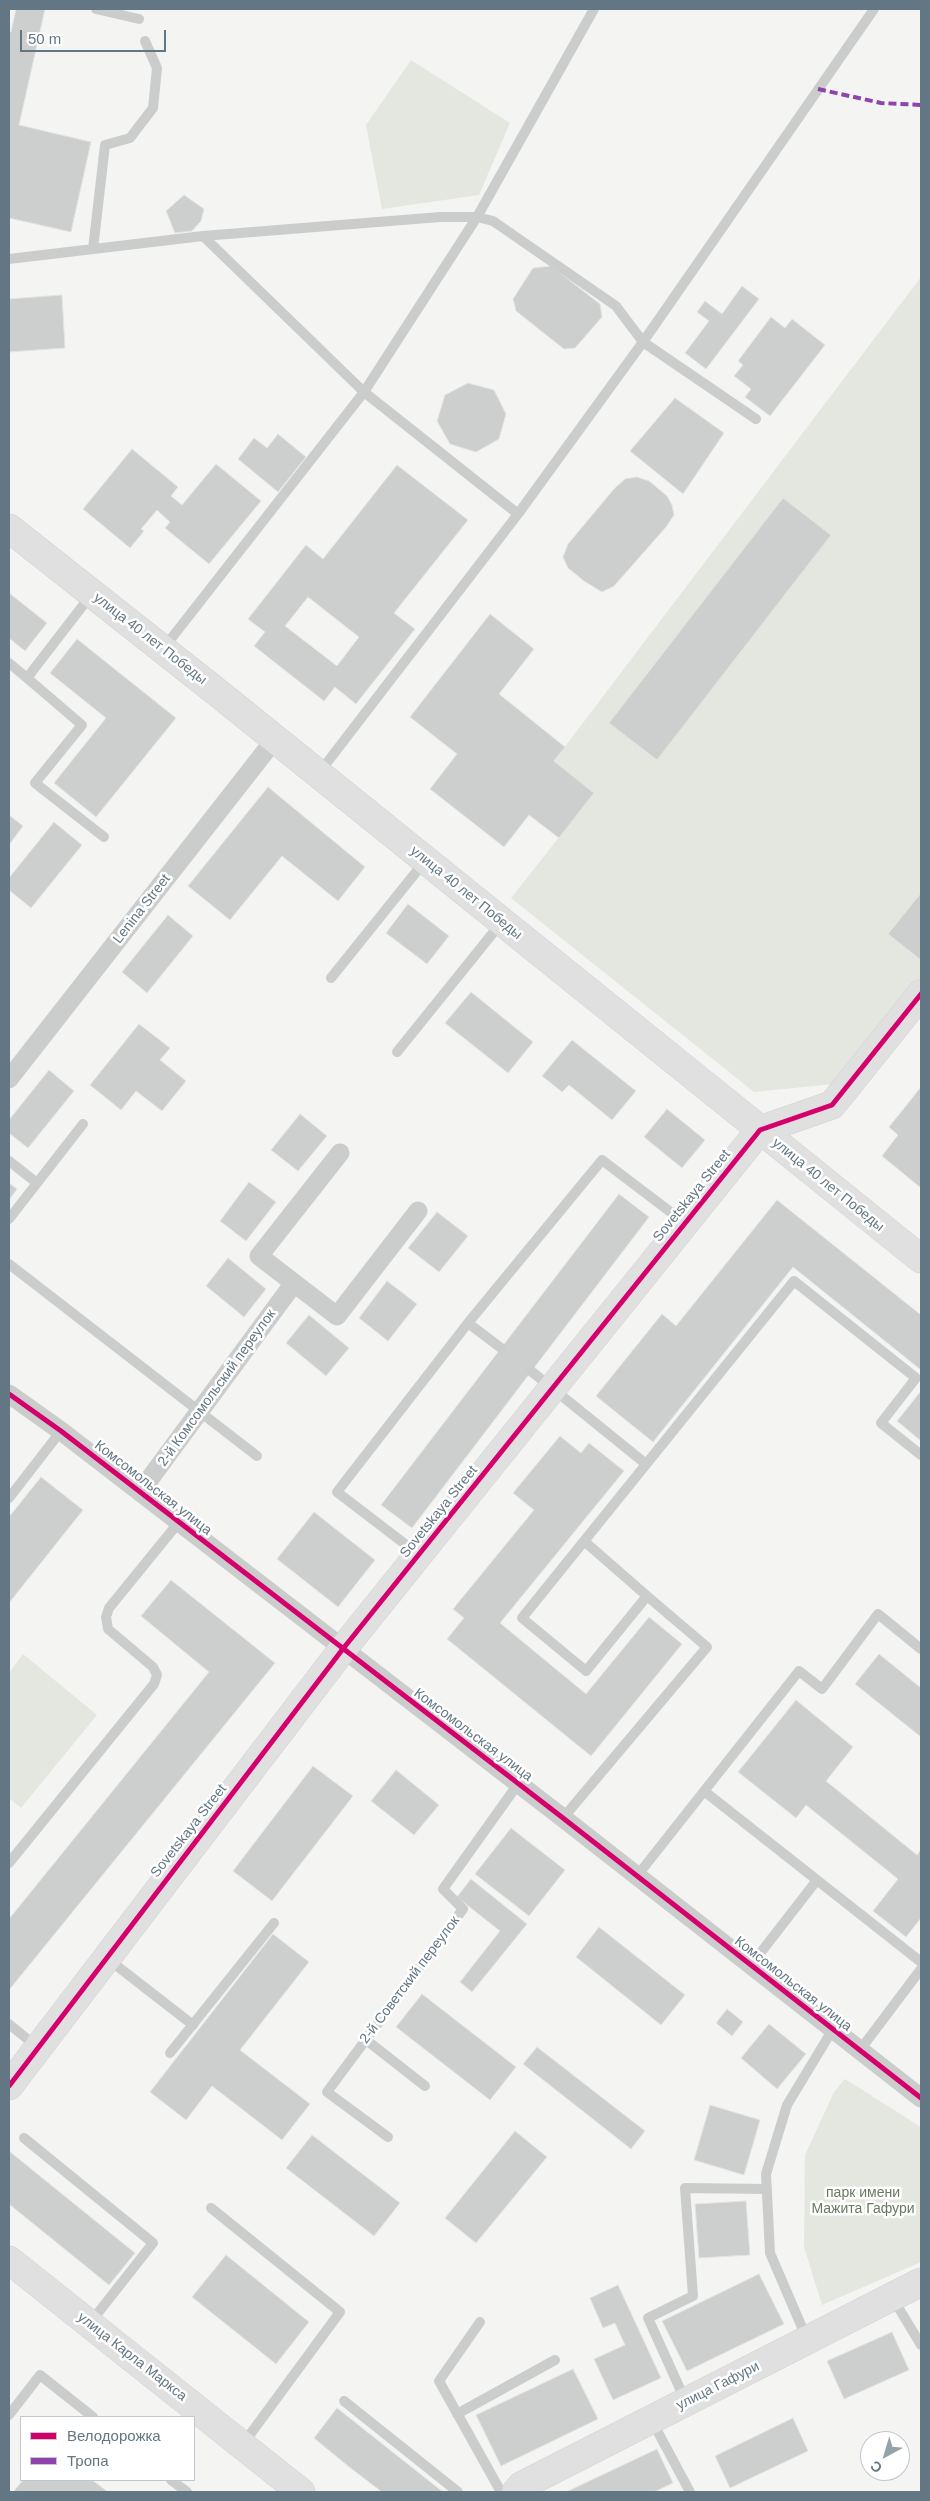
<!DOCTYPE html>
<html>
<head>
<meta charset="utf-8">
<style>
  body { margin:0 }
  #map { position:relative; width:930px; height:2501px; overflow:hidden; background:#f4f4f2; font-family:Arial,sans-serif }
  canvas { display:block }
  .frame { position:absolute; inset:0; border:10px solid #637683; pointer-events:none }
  .legend { position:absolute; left:20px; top:2416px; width:175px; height:65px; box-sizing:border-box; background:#fff; border:1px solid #c1c8cd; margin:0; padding:6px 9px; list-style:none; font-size:15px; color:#637683 }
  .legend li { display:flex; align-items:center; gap:10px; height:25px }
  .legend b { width:25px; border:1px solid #c1c8cd }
  .north { position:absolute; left:860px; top:2431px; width:50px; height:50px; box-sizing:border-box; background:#fff; border:1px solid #c1c8cd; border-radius:50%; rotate:219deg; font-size:14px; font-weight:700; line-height:20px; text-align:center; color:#637683 }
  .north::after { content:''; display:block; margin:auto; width:18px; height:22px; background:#96a2aa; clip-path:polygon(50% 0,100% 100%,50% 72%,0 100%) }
  .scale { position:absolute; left:20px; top:30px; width:146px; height:22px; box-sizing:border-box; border:2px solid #637683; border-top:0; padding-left:6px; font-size:15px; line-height:18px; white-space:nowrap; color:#637683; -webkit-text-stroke:4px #fff; paint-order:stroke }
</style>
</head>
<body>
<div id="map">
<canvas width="930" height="2501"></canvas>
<div class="frame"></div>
<ul class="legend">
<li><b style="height:6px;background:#d6006c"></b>Велодорожка</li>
<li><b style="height:6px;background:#8e44ad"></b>Тропа</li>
</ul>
<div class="north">С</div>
<div class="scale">50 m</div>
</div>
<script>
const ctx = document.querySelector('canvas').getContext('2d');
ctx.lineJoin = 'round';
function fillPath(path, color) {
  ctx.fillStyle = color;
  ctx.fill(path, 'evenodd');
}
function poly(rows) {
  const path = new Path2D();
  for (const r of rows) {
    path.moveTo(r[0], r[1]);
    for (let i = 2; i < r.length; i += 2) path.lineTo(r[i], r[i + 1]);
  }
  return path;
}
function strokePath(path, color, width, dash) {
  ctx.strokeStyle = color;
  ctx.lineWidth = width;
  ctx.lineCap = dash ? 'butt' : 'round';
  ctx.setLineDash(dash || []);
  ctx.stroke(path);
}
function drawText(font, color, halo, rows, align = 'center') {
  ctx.font = font + ' Arial,sans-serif';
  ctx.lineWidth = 5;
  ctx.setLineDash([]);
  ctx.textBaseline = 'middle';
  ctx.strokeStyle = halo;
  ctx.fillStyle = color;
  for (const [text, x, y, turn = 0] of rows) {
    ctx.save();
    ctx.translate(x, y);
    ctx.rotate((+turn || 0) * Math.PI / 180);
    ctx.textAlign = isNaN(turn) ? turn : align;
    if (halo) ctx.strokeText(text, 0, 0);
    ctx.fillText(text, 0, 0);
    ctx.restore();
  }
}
fillPath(poly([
  [411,60,510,123,479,195,382,209,366,125],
  [921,277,921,984,843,1083,754,1092,511,898,594,793,554,761],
  [23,1654,97,1715,21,1808,9,1798,9,1673],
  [845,2079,921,2127,921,2262,822,2305,804,2247,805,2155,834,2092]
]), '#e4e7e0');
const building = poly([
  [16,9,45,9,19,125,91,142,71,232,9,218,9,32,11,32,16,9],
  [184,195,204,209,201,221,192,231,175,233,166,211,184,195],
  [551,266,600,304,602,317,575,348,564,349,516,311,513,299,533,268,551,266],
  [742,286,759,299,706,369,685,353,709,321,697,312,705,301,722,314,742,286],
  [62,295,65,348,9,352,9,299,62,295],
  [771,317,785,328,792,319,825,345,770,416,745,397,751,389,734,376,743,365,738,361,771,317],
  [468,383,494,390,506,414,499,439,476,452,450,444,437,421,445,395,468,383],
  [675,398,724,433,683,494,630,451,675,398],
  [278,434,306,457,278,492,238,459,254,438,267,448,278,434],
  [132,449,178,487,171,496,182,505,216,464,261,501,209,564,165,528,170,522,157,510,141,529,144,531,130,548,83,509,132,449],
  [397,465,468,520,394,613,415,629,356,704,335,687,324,701,254,646,265,632,248,619,306,545,323,559,397,465],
  [308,597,359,637,337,666,285,626,308,597],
  [637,477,649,481,667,496,672,505,674,515,666,527,614,586,602,592,584,581,568,568,563,557,568,544,614,489,625,479,637,477],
  [783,498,831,535,657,760,609,723,783,498],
  [9,593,47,623,25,651,9,638,9,593],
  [490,614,534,649,499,694,565,747,554,761,594,793,559,838,529,815,504,847,430,789,457,754,410,717,490,614],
  [77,639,176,718,96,817,54,783,106,718,50,673,77,639],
  [268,787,365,867,338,901,282,856,230,920,188,886,268,787],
  [9,815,23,826,9,845,9,815],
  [54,822,82,845,31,908,9,890,9,878,54,822],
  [921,893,921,960,888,934,921,893],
  [408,904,449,936,427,964,386,933,408,904],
  [168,915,193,936,147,993,122,972,168,915],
  [471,992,533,1042,508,1073,445,1023,471,992],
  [139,1024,170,1048,160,1060,186,1081,162,1111,136,1091,121,1110,90,1085,139,1024],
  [572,1040,636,1091,612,1120,569,1085,562,1092,542,1076,572,1040],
  [49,1070,74,1091,28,1148,9,1133,9,1120,49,1070],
  [921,1087,921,1188,882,1156,898,1135,889,1127,921,1087],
  [667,1109,705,1140,682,1168,644,1137,667,1109],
  [300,1114,327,1136,298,1171,271,1150,300,1114],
  [249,1182,276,1202,246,1241,220,1221,249,1182],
  [9,1183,17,1189,9,1200,9,1183],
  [619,1194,649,1217,412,1528,381,1505,619,1194],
  [777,1200,921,1315,921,1370,793,1267,653,1442,596,1396,662,1314,676,1326,777,1200],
  [437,1212,468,1236,439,1272,408,1248,437,1212],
  [228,1258,266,1289,244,1317,206,1286,228,1258],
  [387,1281,417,1304,388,1341,359,1318,387,1281],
  [309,1315,349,1348,326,1376,286,1343,309,1315],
  [921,1391,921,1441,897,1421,921,1391],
  [560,1436,581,1453,589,1443,624,1471,500,1623,586,1694,649,1617,682,1644,591,1756,447,1639,464,1618,453,1609,534,1510,513,1493,560,1436],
  [41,1477,83,1510,9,1603,9,1517,41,1477],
  [314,1512,375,1560,338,1607,277,1559,314,1512],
  [171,1580,275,1663,9,1990,9,1919,209,1672,141,1616,171,1580],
  [879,1654,921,1688,921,1737,855,1684,879,1654],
  [796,1700,853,1747,826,1781,917,1855,921,1849,921,1918,906,1937,873,1911,898,1879,806,1805,796,1818,738,1772,796,1700],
  [313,1766,353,1796,272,1901,233,1871,313,1766],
  [396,1770,439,1805,414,1835,371,1801,396,1770],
  [511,1828,565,1870,529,1916,475,1874,511,1828],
  [471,1879,527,1924,472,1992,460,1982,500,1931,457,1897,471,1879],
  [599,1927,685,1995,661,2025,576,1957,599,1927],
  [273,1934,309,1962,240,2050,310,2104,282,2140,212,2086,186,2120,150,2092,273,1934],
  [422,1994,516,2067,490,2100,396,2027,422,1994],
  [727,2009,743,2022,732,2036,716,2023,727,2009],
  [769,2024,806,2054,777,2089,741,2058,769,2024],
  [537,2047,645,2131,631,2149,523,2064,537,2047],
  [710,2105,760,2120,744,2175,694,2160,710,2105],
  [515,2131,547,2157,476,2243,445,2218,515,2131],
  [312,2135,400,2203,374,2236,286,2168,312,2135],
  [9,2151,135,2253,109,2285,9,2204,9,2151],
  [746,2201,750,2255,699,2258,695,2204,746,2201],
  [226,2255,309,2322,276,2364,192,2297,226,2255],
  [759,2274,784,2324,687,2371,662,2321,759,2274],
  [618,2285,661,2378,613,2400,594,2359,625,2345,615,2323,603,2328,590,2298,618,2285],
  [892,2332,909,2370,844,2399,827,2361,892,2332],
  [573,2369,598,2419,501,2466,476,2415,573,2369],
  [337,2408,443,2492,382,2492,348,2466,314,2438,337,2408],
  [793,2418,808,2451,730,2488,715,2456,793,2418],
  [657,2449,673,2483,654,2492,566,2492,657,2449],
  [23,2480,92,2480,108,2492,13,2492,23,2480]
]);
fillPath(building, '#cdcfcf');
strokePath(building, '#e3e3e2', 1);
const secondary = poly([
  [9,528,218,693,921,1259],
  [9,2086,342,1650,760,1130,832,1105,921,994],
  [9,2260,301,2492],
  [516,2492,521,2486,921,2282]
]);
strokePath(secondary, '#d0d2d2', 29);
strokePath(poly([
  [96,9,139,19],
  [203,236,364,392,477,217,594,9],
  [93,249,105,145,130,138,153,108,157,68,145,41],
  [9,259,203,236,440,217,477,217,493,221,616,306,643,342,756,419],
  [518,514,643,342,874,9],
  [91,595,27,678,82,725,35,783,104,837],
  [163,649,364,392,518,514,319,773],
  [9,663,27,678],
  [331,978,425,861],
  [397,1052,501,923],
  [9,1161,37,1183],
  [9,1219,83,1124],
  [9,1264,257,1456],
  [501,1348,468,1323,602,1160,685,1223],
  [531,1371,646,1464],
  [9,1498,61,1431],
  [584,1541,647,1596],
  [418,1554,337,1492,468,1323],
  [704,1791,921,1962],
  [563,1818,707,1647,647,1596,586,1671,522,1618,794,1281,916,1378,881,1423,921,1455],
  [9,1863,154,1684,157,1675,153,1667,108,1629,106,1617,109,1608,179,1522],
  [637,1876,799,1671,822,1689,878,1614,921,1649],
  [108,1959,193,2025],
  [751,1965,817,1880],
  [9,2024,37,2047],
  [365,2039,425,2086],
  [860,2050,921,1969],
  [170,2053,274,1923],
  [388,2137,327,2092,463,1909,443,1889,518,1784],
  [24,2138,153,2243,90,2323],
  [211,2208,340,2312,243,2444],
  [892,2297,921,2345],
  [480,2322,439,2381,501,2492],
  [807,2339,770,2253,766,2174,787,2105,833,2029],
  [344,2401,458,2492],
  [686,2402,648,2318,693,2296,685,2188,767,2189],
  [457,2414,555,2360],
  [9,2415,40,2375,93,2417],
  [652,2421,690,2492],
  [171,2480,187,2492]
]), '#cbcdcd', 10);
strokePath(poly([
  [9,1079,275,739],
  [294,1283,259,1256,340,1153],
  [9,1394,61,1431,563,1818,921,2098],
  [140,1492,294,1283,337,1316,418,1211]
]), '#cbcdcd', 19);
strokePath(secondary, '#e0e0e0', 28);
strokePath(poly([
  [818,89,881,103,921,105]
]), '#8e44ad', 4, [8, 4]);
strokePath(poly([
  [9,1394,61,1431,563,1818,921,2098],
  [9,2086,342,1650,760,1130,832,1105,921,994]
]), '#d6006c', 5);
drawText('14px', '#637683', '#fff', [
  ["улица 40 лет Победы",150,639,38],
  ["улица 40 лет Победы",466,893,39],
  ["Lenina Street",142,909,-52],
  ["улица 40 лет Победы",828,1185,39],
  ["Sovetskaya Street",692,1196,-51],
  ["2-й Комсомольский переулок",217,1388,-54],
  ["Комсомольская улица",153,1488,38],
  ["Sovetskaya Street",439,1512,-51],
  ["Комсомольская улица",473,1735,37],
  ["Sovetskaya Street",189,1831,-52],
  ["2-й Советский переулок",410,1980,-53],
  ["Комсомольская улица",793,1984,38],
  ["улица Карла Маркса",132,2357,38],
  ["улица Гафури",718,2386,-27]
]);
drawText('14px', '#687a62', '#fff', [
  ["парк имени",863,2193],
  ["Мажита Гафури",863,2209]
]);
</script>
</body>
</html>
